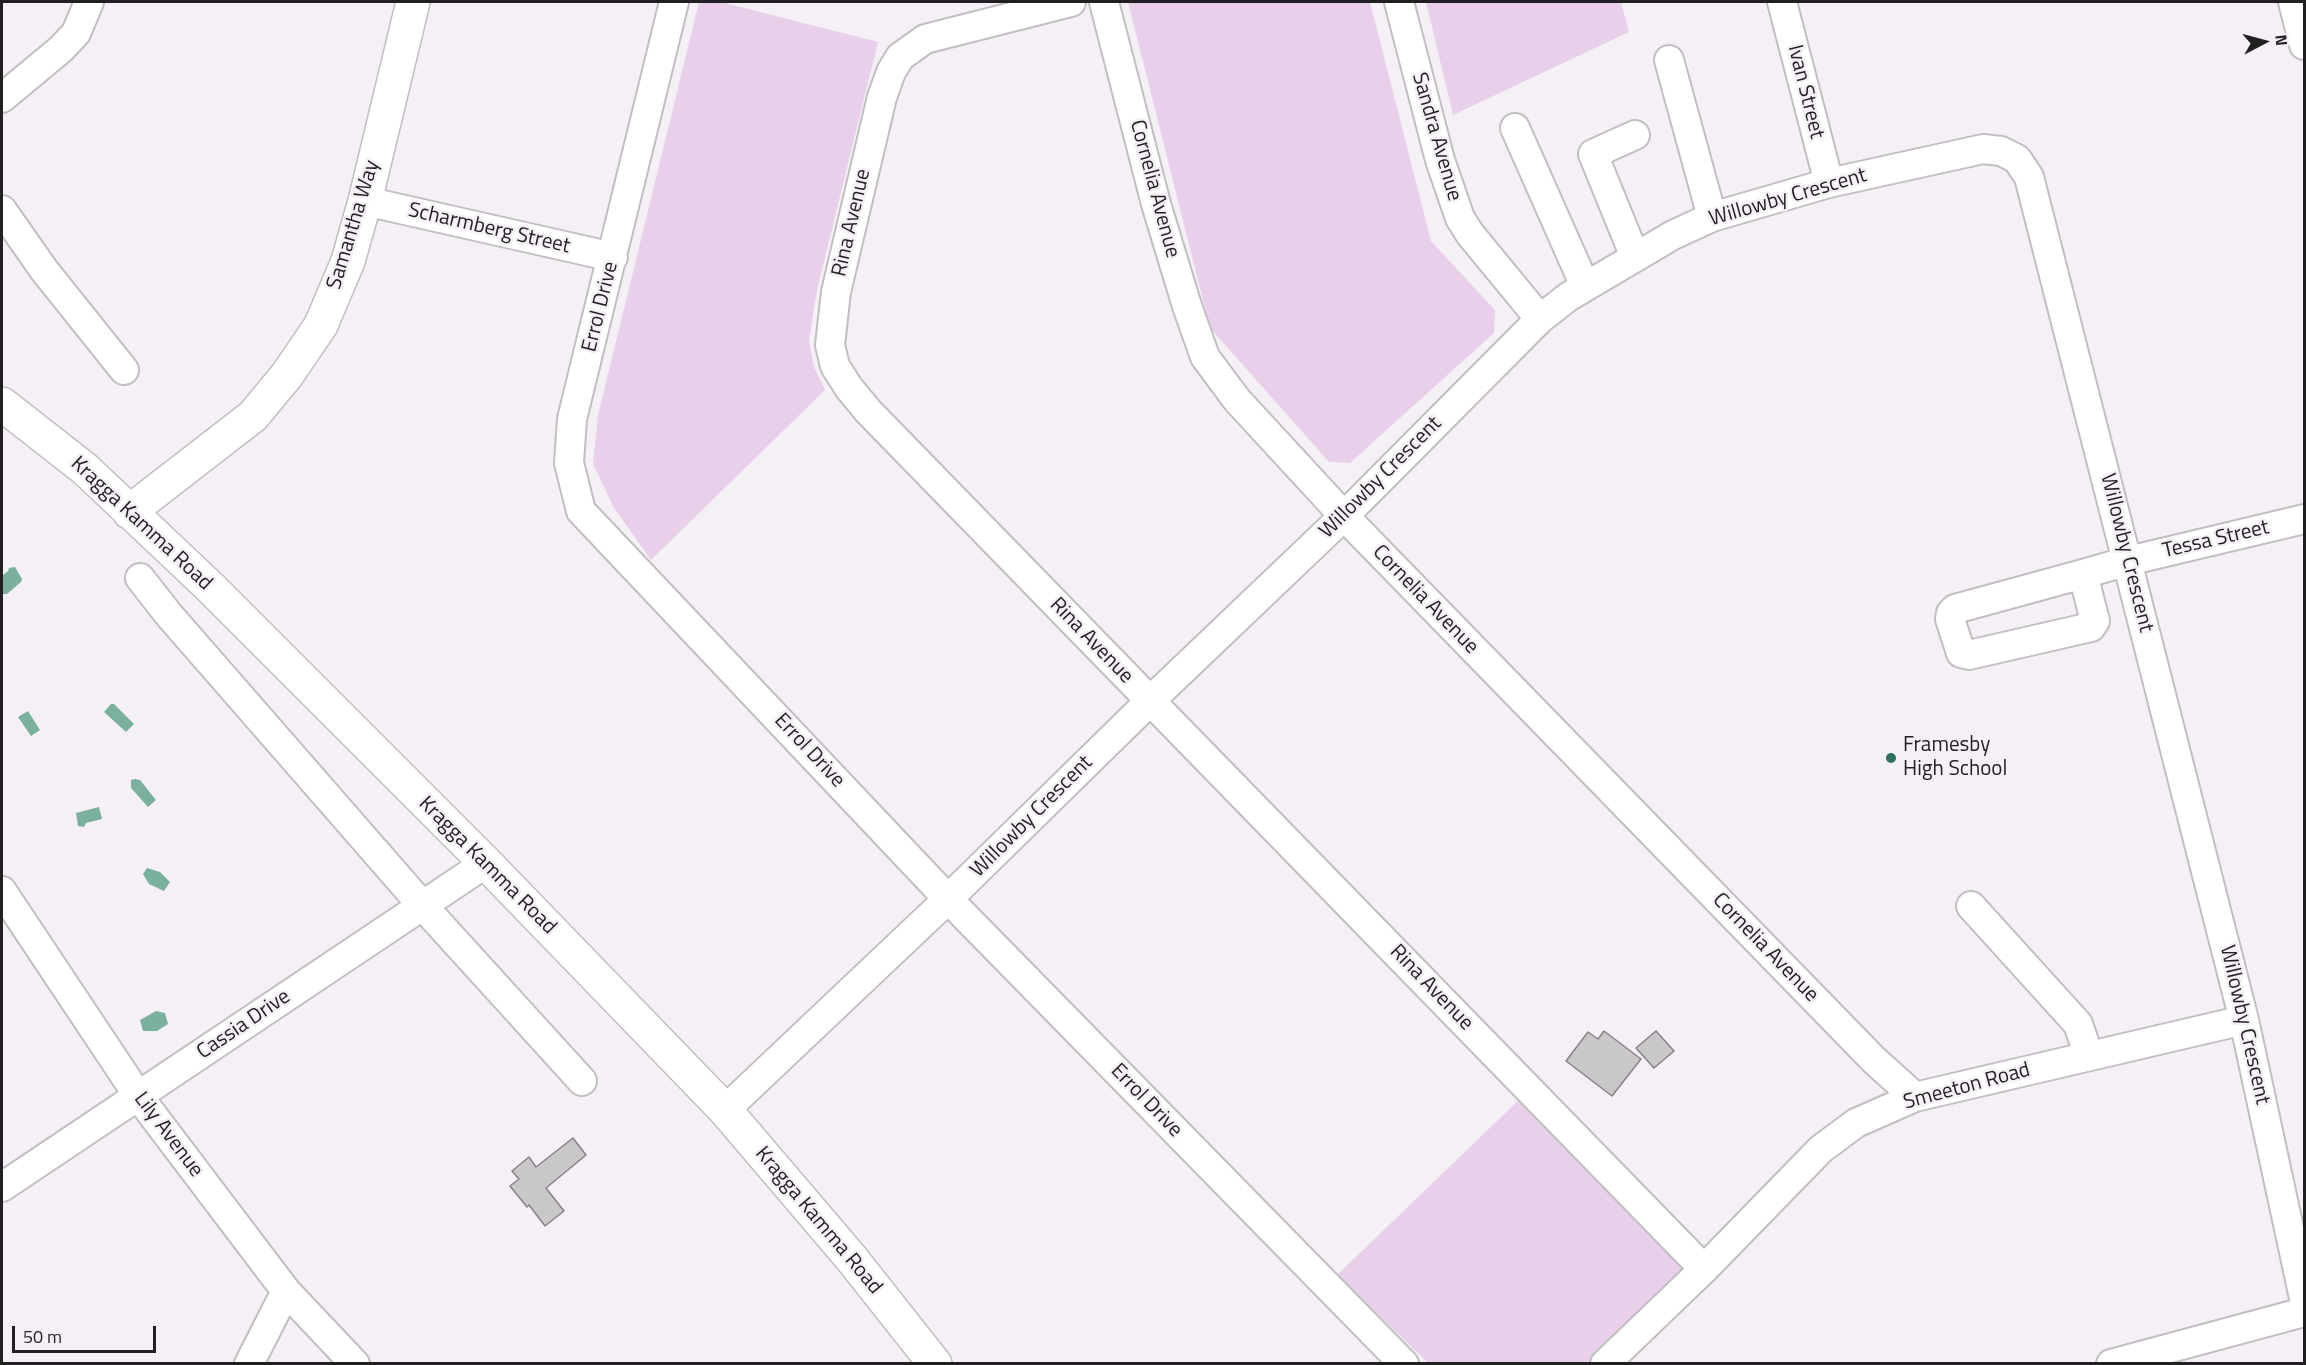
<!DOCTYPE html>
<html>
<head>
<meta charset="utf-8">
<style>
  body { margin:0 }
  #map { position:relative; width:2306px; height:1365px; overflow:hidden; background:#f4f0f5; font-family:"Titillium Web",sans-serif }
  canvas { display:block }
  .frame { position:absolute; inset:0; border:3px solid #211f21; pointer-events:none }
  .north { position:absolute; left:2234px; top:12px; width:60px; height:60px; -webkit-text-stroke:4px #f4f0f5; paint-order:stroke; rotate:84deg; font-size:16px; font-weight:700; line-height:24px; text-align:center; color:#211f21 }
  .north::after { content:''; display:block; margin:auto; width:21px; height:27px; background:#211f21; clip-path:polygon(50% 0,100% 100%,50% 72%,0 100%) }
  .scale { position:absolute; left:12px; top:1326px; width:144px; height:27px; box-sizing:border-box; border:3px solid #211f21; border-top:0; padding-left:8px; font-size:18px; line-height:21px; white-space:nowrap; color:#211f21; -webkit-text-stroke:4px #f4f0f5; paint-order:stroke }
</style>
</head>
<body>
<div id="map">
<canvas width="2306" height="1365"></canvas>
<div class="frame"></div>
<div class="north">N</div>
<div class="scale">50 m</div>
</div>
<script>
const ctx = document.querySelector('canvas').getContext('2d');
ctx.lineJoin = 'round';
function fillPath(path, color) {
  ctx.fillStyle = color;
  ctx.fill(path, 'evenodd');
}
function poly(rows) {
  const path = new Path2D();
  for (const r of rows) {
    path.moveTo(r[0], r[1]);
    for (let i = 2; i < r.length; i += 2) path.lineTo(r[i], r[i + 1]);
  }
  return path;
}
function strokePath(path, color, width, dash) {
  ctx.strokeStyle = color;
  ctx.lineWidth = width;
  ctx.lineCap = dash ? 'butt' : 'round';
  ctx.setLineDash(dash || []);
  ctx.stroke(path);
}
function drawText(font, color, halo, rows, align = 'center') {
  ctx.font = font + ' "Titillium Web",sans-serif';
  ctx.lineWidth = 5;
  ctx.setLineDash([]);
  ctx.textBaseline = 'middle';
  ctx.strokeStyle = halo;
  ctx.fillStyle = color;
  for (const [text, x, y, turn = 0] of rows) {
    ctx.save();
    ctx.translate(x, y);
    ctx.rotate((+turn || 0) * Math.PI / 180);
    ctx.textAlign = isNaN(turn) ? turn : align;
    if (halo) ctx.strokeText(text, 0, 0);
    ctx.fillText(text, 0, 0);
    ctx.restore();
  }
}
fillPath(poly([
  [699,2,721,2,878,42,817,290,809,341,814,367,825,390,651,560,614,508,593,464,598,415],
  [1128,2,1370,2,1431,241,1495,310,1494,333,1350,463,1329,462,1210,328],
  [1426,2,1621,2,1629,32,1453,115],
  [1525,1094,1691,1268,1595,1364,1428,1363,1337,1275]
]), '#e8d0eb');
fillPath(poly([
  [15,567,22,579,21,582,7,594,2,594,2,576,8,571,9,568],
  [111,704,114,704,134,724,126,732,104,712],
  [28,711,40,730,31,736,18,717],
  [135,779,140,780,156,800,148,807,131,788,131,780],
  [99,807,102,819,86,823,84,827,78,826,76,813],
  [147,868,160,872,170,882,164,891,149,884,143,874],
  [156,1011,165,1013,168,1024,157,1031,143,1031,140,1020]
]), '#7baf9e');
const building = poly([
  [1604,1031,1641,1059,1612,1096,1566,1061,1588,1032,1598,1039,1604,1031],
  [1656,1031,1674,1051,1654,1068,1636,1048,1656,1031],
  [573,1138,586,1155,546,1188,564,1211,545,1226,529,1205,527,1207,510,1186,519,1179,512,1171,529,1157,536,1167,573,1138]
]);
fillPath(building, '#cac7cb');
strokePath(building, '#868286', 1.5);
const minor = poly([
  [674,2,572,419,569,463,581,511,948,899,1404,1364],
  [1071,2,925,39,900,57,891,72,882,97,836,292,830,345,835,366,849,388,868,411,1704,1269],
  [1104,2,1156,204,1187,306,1205,357,1237,400,1344,516,1874,1060,1915,1097],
  [1399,2,1440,160,1460,218,1470,234,1540,319],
  [1782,2,1829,183],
  [2293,2,2304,45],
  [1669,60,1712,217],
  [2,98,61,49,76,33,89,2],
  [1515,128,1585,286],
  [365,201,613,257],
  [2,210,44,270,124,370],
  [1635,257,1593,154,1635,135],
  [2083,574,2095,621,2091,627,1969,655,1961,653,1950,619,1951,613,1955,609,2083,574,2128,561,2304,519],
  [140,578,169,615,422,905,582,1081],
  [2,891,139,1097,286,1291,355,1364],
  [1971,906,2078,1024,2089,1056],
  [725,1110,948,899,1150,701,1344,516,1540,319,1568,297,1673,235,1712,217,1829,183,1983,149,2001,151,2017,159,2029,177,2244,1020,2304,1298],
  [2,1187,486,863],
  [249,1364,286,1291],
  [1605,1364,1704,1269,1821,1149,1856,1123,1915,1097,2244,1020],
  [2111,1364,2304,1312]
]);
const major = poly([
  [2,404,85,469,210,587,486,863,725,1110,852,1259,935,1364],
  [129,512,253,416,287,375,321,325,348,261,365,201,413,2]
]);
strokePath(minor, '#c2bec2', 32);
strokePath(major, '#c2bec2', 36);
strokePath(minor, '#fff', 28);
strokePath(major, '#fff', 33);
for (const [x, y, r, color] of [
  [1891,758,6,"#2f6f5d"]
]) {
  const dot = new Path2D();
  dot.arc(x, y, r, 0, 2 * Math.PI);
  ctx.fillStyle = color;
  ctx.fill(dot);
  strokePath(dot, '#f4f0f5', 2);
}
drawText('21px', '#211f21', '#f4f0f5', [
  ["Ivan Street",1805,92,76],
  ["Sandra Avenue",1436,137,74],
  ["Cornelia Avenue",1154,189,75],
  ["Willowby Crescent",1788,198,-16],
  ["Rina Avenue",852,223,-77],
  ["Samantha Way",354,225,-73],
  ["Scharmberg Street",489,229,13],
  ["Errol Drive",601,307,-76],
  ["Willowby Crescent",1381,478,-45],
  ["Kragga Kamma Road",141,524,43],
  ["Tessa Street",2216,540,-13],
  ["Willowby Crescent",2126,553,76],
  ["Cornelia Avenue",1425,600,46],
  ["Rina Avenue",1091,641,46],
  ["Errol Drive",809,751,47],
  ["Willowby Crescent",1032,817,-45],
  ["Kragga Kamma Road",487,866,45],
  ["Cornelia Avenue",1765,948,46],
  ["Rina Avenue",1431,988,46],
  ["Cassia Drive",244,1025,-34],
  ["Willowby Crescent",2244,1025,77],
  ["Smeeton Road",1967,1087,-15],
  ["Errol Drive",1146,1101,46],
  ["Lily Avenue",168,1135,53],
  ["Kragga Kamma Road",818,1221,50]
]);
drawText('21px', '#211f21', '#f4f0f5', [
  ["Framesby",1903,746],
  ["High School",1903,770]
], 'left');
</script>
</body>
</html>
